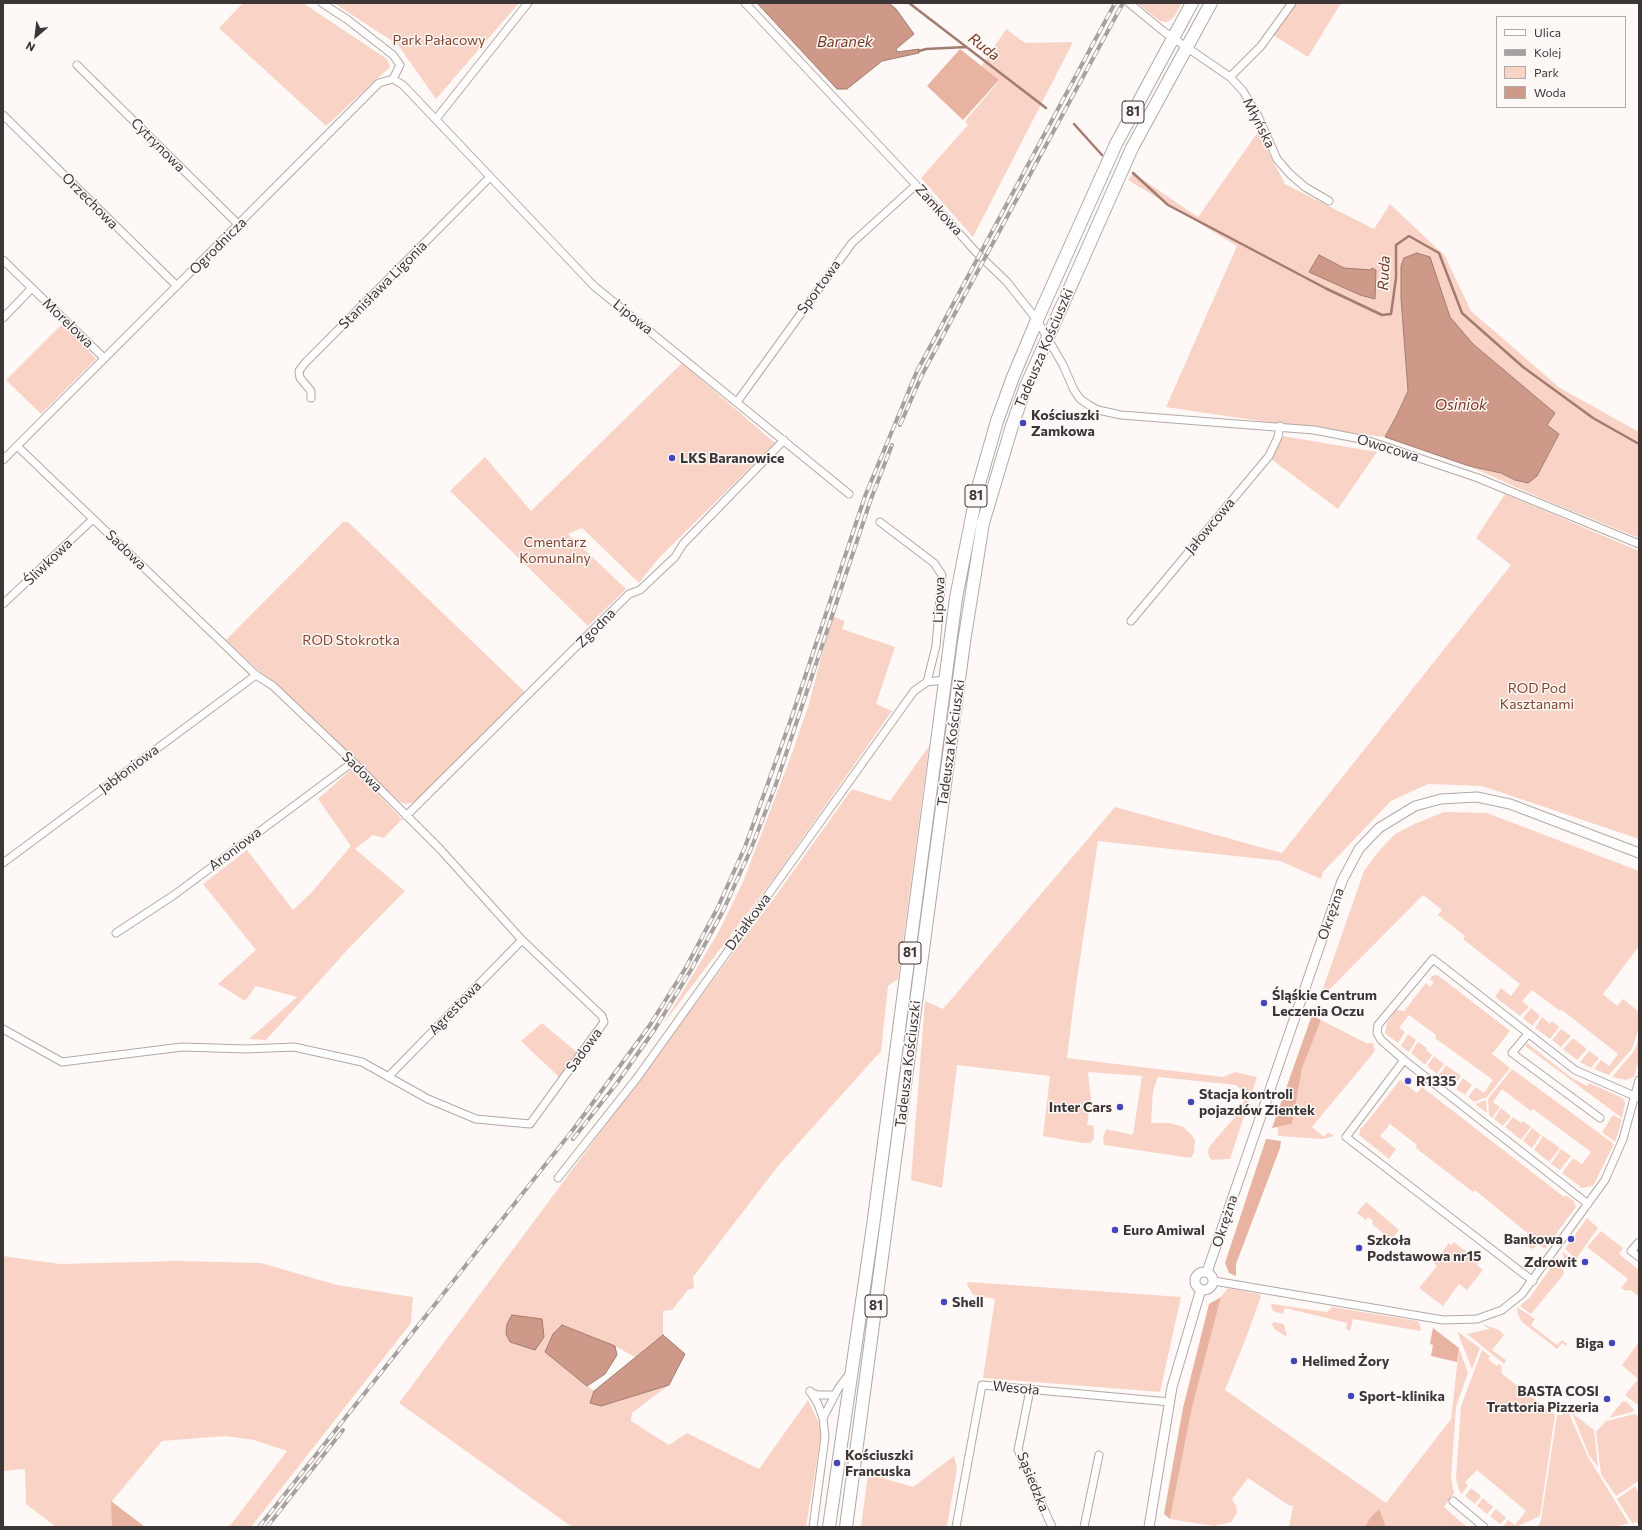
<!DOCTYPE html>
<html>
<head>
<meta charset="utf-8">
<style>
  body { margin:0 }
  #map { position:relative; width:1642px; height:1530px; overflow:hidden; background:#fef9f7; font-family:Commissioner,sans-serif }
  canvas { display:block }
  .frame { position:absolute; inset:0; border:4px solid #3c3736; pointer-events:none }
  .legend { position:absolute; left:1496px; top:16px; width:130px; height:92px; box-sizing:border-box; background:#fef9f7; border:1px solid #b0abaa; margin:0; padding:5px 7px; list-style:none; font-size:12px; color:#3c3736 }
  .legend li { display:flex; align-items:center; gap:8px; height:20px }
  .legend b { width:20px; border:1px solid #b0abaa }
  .north { position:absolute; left:16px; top:16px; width:40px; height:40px; -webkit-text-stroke:3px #fef9f7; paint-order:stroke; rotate:208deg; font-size:11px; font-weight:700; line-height:16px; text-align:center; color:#3c3736 }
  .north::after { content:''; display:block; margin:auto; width:14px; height:18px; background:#3c3736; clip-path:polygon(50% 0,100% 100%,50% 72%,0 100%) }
</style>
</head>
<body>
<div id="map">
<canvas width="1642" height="1530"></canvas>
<div class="frame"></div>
<ul class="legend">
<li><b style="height:5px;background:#fff"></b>Ulica</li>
<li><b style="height:5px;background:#a6a19f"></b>Kolej</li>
<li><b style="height:11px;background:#fad3c7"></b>Park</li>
<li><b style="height:11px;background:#ce9988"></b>Woda</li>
</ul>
<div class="north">N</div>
</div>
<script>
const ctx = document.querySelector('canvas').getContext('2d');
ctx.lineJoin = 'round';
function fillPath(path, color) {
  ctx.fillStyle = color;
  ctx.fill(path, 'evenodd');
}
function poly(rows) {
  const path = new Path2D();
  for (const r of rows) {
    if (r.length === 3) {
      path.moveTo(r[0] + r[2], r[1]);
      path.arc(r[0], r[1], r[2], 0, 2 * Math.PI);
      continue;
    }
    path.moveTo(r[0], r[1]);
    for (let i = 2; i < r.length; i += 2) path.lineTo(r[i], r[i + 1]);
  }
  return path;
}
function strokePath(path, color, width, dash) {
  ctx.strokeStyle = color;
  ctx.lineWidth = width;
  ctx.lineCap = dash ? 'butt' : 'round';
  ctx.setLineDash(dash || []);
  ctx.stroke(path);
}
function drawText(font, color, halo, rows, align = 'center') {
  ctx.font = font + ' Commissioner,sans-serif';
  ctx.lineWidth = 3;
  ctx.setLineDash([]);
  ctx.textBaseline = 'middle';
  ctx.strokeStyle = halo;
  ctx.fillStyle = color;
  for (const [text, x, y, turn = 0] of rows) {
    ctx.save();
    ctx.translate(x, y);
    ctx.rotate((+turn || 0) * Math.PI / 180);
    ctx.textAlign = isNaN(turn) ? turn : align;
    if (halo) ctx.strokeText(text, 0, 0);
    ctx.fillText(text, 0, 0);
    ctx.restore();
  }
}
fillPath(poly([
  [243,3,303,3,387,59,390,67,326,126,219,28],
  [334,3,519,3,436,99,398,45],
  [1137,3,1182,3,1174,17,1168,22,1160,21],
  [1291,3,1341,3,1308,57,1273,35],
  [1006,29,1025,43,1073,42,973,237,921,178,968,125,965,121,999,81,981,67],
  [1258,132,1285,184,1374,229,1390,204,1445,256,1471,311,1560,388,1639,432,1639,538,1538,497,1469,466,1501,473,1515,480,1528,483,1537,476,1559,435,1547,425,1555,413,1473,344,1450,317,1430,257,1401,266,1401,298,1408,391,1397,415,1385,437,1253,420,1166,407,1237,246,1128,180,1133,173,1198,217],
  [63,323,96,359,41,414,6,380],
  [682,363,775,443,658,559,639,583,582,528,568,534,626,589,588,626,450,491,485,457,531,511],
  [1283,436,1377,452,1338,509,1271,459],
  [1505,494,1639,551,1639,839,1482,786,1428,784,1391,801,1323,872,1321,879,1280,861,1098,841,1075,992,1067,1058,1223,1077,1235,1072,1257,1077,1230,1159,1212,1160,1209,1157,1208,1152,1209,1147,1240,1111,1244,1101,1243,1092,1236,1085,1158,1077,1153,1091,1151,1123,1170,1123,1183,1127,1190,1133,1195,1140,1194,1152,1191,1158,1104,1145,1103,1138,1106,1129,1133,1135,1142,1076,1088,1072,1091,1100,1087,1125,1094,1126,1094,1139,1090,1143,1083,1143,1043,1136,1050,1076,957,1065,942,1188,911,1180,925,1001,943,1009,1115,807,1282,853,1511,565,1476,538],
  [343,522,348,522,526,693,415,802,406,804,400,802,226,640],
  [832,616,845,621,842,629,895,647,876,704,892,711,775,877,663,1024,718,933,743,882,791,756,809,704],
  [929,746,898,979,888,986,881,1051,778,1166,693,1277,694,1288,688,1290,672,1310,663,1311,663,1335,635,1357,615,1346,562,1325,545,1352,594,1391,590,1403,601,1406,669,1385,632,1413,631,1421,669,1445,687,1433,759,1469,808,1400,822,1430,806,1527,572,1527,399,1403,777,894,852,789,890,801],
  [353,768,402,819,384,838,373,835,355,849,405,891,351,946,266,1040,249,1039,297,997,256,986,245,1001,218,984,256,950,203,884,247,850,293,910,311,893,351,846,318,799],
  [1444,812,1487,813,1639,871,1639,946,1603,994,1617,1006,1623,999,1639,1012,1639,1027,1632,1049,1609,1075,1594,1069,1601,1060,1609,1066,1618,1054,1562,1010,1560,1011,1532,990,1522,1001,1529,1007,1520,1016,1495,997,1501,988,1511,996,1520,984,1463,939,1465,936,1438,915,1442,910,1423,895,1319,1000,1364,871,1378,852,1395,834,1412,825],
  [1436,975,1439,976,1510,1031,1492,1054,1510,1068,1487,1097,1474,1102,1468,1097,1476,1087,1484,1093,1493,1080,1435,1038,1436,1035,1409,1015,1399,1028,1405,1032,1398,1043,1385,1033,1387,1023,1396,1010,1404,1011,1426,983,1430,987,1434,982,1430,980,1432,976],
  [1531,1008,1540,1016,1532,1026,1523,1018],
  [1542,1017,1550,1024,1552,1021,1559,1027,1550,1039,1535,1028],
  [1321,1020,1366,1043,1373,1043,1375,1051,1312,1127,1324,1137,1328,1132,1334,1136,1323,1139,1278,1136,1278,1127,1292,1124,1302,1069],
  [542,1023,579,1054,561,1079,521,1041],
  [1561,1029,1571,1036,1561,1047,1552,1040],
  [1408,1034,1416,1040,1409,1052,1401,1046],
  [1573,1038,1587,1049,1577,1060,1563,1049],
  [1639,1039,1639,1060,1634,1077,1626,1080,1612,1077,1634,1051],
  [1418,1042,1427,1048,1426,1050,1432,1055,1425,1065,1411,1053],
  [1527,1043,1572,1078,1587,1086,1589,1083,1623,1098,1625,1103,1622,1118,1525,1046],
  [1589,1051,1599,1058,1591,1068,1580,1062],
  [1434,1056,1444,1064,1437,1074,1427,1066],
  [1446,1065,1461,1076,1454,1087,1438,1076],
  [1512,1069,1614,1144,1593,1186,1582,1188,1562,1173,1573,1158,1582,1164,1591,1152,1533,1109,1531,1111,1502,1089,1493,1102,1500,1107,1492,1118,1489,1115,1488,1099],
  [1463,1078,1472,1085,1465,1095,1456,1089],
  [1400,1080,1417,1093,1422,1087,1564,1197,1566,1195,1574,1201,1576,1207,1545,1249,1538,1244,1533,1249,1524,1245,1531,1236,1475,1190,1473,1192,1416,1148,1417,1145,1390,1124,1380,1136,1396,1149,1389,1159,1359,1135,1361,1127,1362,1128],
  [1486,1100,1487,1113,1475,1104],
  [1501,1108,1511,1116,1503,1126,1494,1119],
  [1613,1115,1622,1120,1615,1142,1602,1132],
  [1513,1117,1521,1123,1523,1121,1531,1127,1521,1140,1505,1127],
  [1532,1128,1541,1135,1532,1148,1523,1141],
  [1543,1136,1560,1148,1549,1162,1534,1150],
  [1561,1149,1571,1156,1560,1170,1551,1164],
  [1366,1202,1399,1230,1391,1240,1372,1224,1373,1221,1368,1217,1366,1220,1357,1213],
  [1587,1218,1598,1228,1576,1259,1565,1249],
  [1601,1231,1623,1248,1619,1254,1639,1270,1639,1297,1631,1290,1626,1291,1621,1288,1628,1279,1587,1247],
  [1454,1242,1479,1262,1477,1265,1483,1270,1467,1290,1459,1284,1443,1306,1419,1288,1437,1266,1434,1263,1449,1243,1451,1245],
  [1562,1251,1573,1260,1571,1262,1564,1260],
  [3,1256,60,1264,177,1261,261,1263,337,1285,413,1297,411,1323,251,1527,229,1527,287,1451,254,1440,225,1436,162,1441,112,1501,112,1527,56,1527,26,1504,25,1469,3,1471],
  [1556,1265,1562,1266,1564,1274,1531,1314,1520,1306,1530,1297,1552,1266],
  [968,1282,1181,1297,1160,1392,983,1378,995,1299,973,1295,967,1285],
  [1228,1288,1259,1294,1261,1296,1246,1338,1225,1390,1386,1503,1451,1419,1459,1348,1468,1373,1456,1407,1451,1478,1454,1493,1444,1507,1467,1527,1446,1527,1443,1525,1442,1527,1386,1527,1378,1510,1365,1527,1289,1527,1293,1506,1288,1505,1248,1478,1232,1499,1236,1506,1237,1513,1231,1522,1214,1526,1170,1519,1192,1408,1221,1297],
  [1272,1304,1327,1312,1332,1307,1418,1321,1421,1329,1420,1331,1353,1319,1350,1331,1346,1329,1347,1323,1285,1308,1283,1314,1273,1311,1271,1306],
  [1517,1307,1535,1319,1531,1325,1557,1345,1562,1340,1567,1344,1566,1346,1562,1343,1557,1349,1522,1322,1518,1315],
  [1274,1322,1284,1324,1287,1337,1274,1329,1272,1324],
  [1482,1324,1499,1330,1504,1335,1492,1350,1506,1360,1504,1364,1467,1334,1489,1329],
  [1457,1331,1480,1348,1472,1369],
  [1639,1342,1639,1406,1625,1395,1638,1379,1622,1365],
  [1482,1350,1490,1356,1488,1359,1497,1366,1499,1364,1501,1365,1502,1374,1555,1415,1540,1516,1516,1527,1503,1527,1508,1520,1515,1525,1526,1511,1477,1470,1465,1482,1468,1485,1462,1494,1459,1490,1456,1478,1461,1406],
  [1626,1401,1634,1410,1632,1412,1609,1418,1622,1402],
  [1567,1409,1588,1457,1628,1522,1628,1524,1613,1527,1538,1527,1541,1520,1557,1415,1562,1415],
  [1572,1413,1594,1430,1598,1467,1589,1455],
  [1635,1414,1639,1417,1639,1481,1616,1496,1601,1474,1596,1432,1606,1421],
  [954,1456,957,1468,947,1527,861,1527,868,1474,913,1487],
  [1635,1486,1639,1493,1639,1522,1632,1523,1617,1499],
  [1471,1488,1481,1496,1475,1504,1465,1496],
  [1483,1498,1493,1507,1487,1514,1477,1506],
  [1496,1509,1506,1518,1500,1524,1490,1516]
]), '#fad3c7');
fillPath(poly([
  [960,49,999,80,963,120,927,86],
  [1312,1015,1321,1020,1302,1069,1292,1124,1272,1128],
  [1266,1139,1281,1141,1280,1148,1236,1264,1236,1276,1229,1273,1225,1263],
  [1221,1297,1192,1408,1170,1519,1164,1514,1183,1408,1209,1304],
  [1433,1328,1459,1348,1457,1362,1431,1356,1433,1345,1430,1344],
  [111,1501,145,1527,112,1527],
  [1379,1509,1386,1527,1365,1527,1371,1517]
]), '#e8b3a1');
const water = poly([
  [757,3,889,3,896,9,914,34,896,49,897,52,919,49,919,53,882,61,847,89,837,89,757,3],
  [1417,253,1430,257,1450,317,1473,344,1555,413,1547,425,1559,434,1537,476,1528,483,1515,480,1501,473,1469,466,1385,437,1397,415,1408,391,1401,298,1401,266,1404,258,1417,253],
  [1319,255,1344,268,1371,270,1372,268,1376,270,1375,299,1360,295,1309,272,1319,255],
  [512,1315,542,1319,544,1337,535,1350,510,1342,506,1334,507,1324,512,1315],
  [562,1325,615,1346,617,1355,605,1374,587,1386,545,1352,553,1334,562,1325],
  [663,1335,685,1354,669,1385,601,1406,590,1403,594,1391,663,1335]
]);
fillPath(water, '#ce9988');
strokePath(water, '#a27c6f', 1);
strokePath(poly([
  [909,3,1046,108],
  [919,51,926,49,966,47],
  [1074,124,1102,155],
  [1133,173,1168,205,1325,288,1382,315,1391,314,1396,278,1396,245,1409,236,1439,253,1462,313,1523,367,1593,418,1639,444]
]), '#a27c6f', 2.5);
const minor = poly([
  [322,3,348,20,393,55,400,65,393,79],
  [745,3,916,185,975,251,1007,282,1037,320,1063,365,1074,390,1080,399,1089,405,1098,410,1121,415,1314,430,1366,440,1478,478,1639,544],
  [1129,3,1163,31,1230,77,1243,91,1258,116,1277,159,1290,174,1305,187,1329,201],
  [77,65,239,225],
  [1230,77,1261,46,1292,3],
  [3,115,177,286],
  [436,119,528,3],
  [3,260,104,358],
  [3,318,32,288],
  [311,398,311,391,300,378,299,371,305,363,490,177],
  [737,402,852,243,916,185],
  [3,460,379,83,393,79,403,85,594,286,849,494],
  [880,522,934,563,942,575,936,646,927,682],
  [3,604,93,519],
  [1131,621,1269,456,1278,437,1280,426],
  [406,816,629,594,640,590,675,557,683,544,784,440],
  [3,863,256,675],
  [116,933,174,895,353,762],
  [3,1029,62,1062,182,1047,247,1049,294,1047,362,1062,428,1099,476,1119,530,1124,604,1022,602,1016,522,940,440,849,353,762,273,686,256,675,17,446],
  [1528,1034,1512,1053,1600,1118],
  [1404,1060,1381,1040,1377,1033,1378,1025,1433,959,1575,1070,1639,1098],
  [388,1077,522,940],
  [558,1178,637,1078,914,691,927,682,945,680],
  [1639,1242,1631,1251,1639,1257],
  [1214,1281,1443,1320,1477,1319,1502,1310,1522,1294,1605,1180,1623,1139,1639,1080],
  [1533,1281,1346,1137,1404,1060,1588,1204],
  [1030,1390,1018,1450,1052,1527],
  [810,1391,818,1404,823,1418,825,1437,813,1527],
  [810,1392,817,1395,835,1395],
  [823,1418,838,1389,849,1374],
  [1453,1501,1484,1527],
  [956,1527,982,1385,1170,1402],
  [1084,1527,1099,1455]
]);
const tertiary = poly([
  [1204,1281,9],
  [1207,1272,1342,881,1359,849,1379,828,1415,806,1441,799,1477,797,1510,804,1639,853],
  [1149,1527,1172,1387,1201,1289]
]);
const primary = poly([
  [829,1527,873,1226,956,598,977,491,997,421,1013,377,1037,320,1116,144,1192,3],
  [846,1527,964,642,983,523,1012,426,1026,386,1065,299,1132,148,1211,3]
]);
strokePath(minor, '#b3a8a4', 9);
strokePath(tertiary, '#b3a8a4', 11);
strokePath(primary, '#b3a8a4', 14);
strokePath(minor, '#fff', 7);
strokePath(tertiary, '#fff', 9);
strokePath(primary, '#fff', 12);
const rail = poly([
  [900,425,922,375,954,315,1123,3],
  [573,1139,617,1083,655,1029,691,970,723,911,751,849,775,787,871,499,892,445],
  [259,1527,572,1131,650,1025,685,969,717,909,745,847,791,719,865,496,917,371,1115,3],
  [267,1527,343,1430]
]);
strokePath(rail, '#a6a19f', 4);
strokePath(rail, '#fef9f7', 2.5, [8]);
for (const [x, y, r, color] of [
  [1023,423,4,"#4346bb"],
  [672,458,4,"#4346bb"],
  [1264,1003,4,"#4346bb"],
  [1408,1081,4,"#4346bb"],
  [1191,1102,4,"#4346bb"],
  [1120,1107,4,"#4346bb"],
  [1115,1230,4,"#4346bb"],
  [1571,1239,4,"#4346bb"],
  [1359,1248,4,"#4346bb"],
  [1585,1262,4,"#4346bb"],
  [944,1302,4,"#4346bb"],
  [1612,1343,4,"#4346bb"],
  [1294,1361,4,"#4346bb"],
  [1351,1396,4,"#4346bb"],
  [1607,1399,4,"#4346bb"],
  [837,1463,4,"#4346bb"]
]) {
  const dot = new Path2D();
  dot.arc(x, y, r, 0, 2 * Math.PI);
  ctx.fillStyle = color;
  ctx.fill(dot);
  strokePath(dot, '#fef9f7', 1.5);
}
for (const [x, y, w] of [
  [1133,112,22],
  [976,496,22],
  [910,953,22],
  [876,1306,22]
]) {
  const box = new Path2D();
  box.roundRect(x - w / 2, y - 11, w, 22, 3);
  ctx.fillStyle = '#fef9f7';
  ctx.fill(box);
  strokePath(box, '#3c3736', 1);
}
drawText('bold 13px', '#3c3736', null, [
  ["81",1133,112],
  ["81",976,496],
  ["81",910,953],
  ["81",876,1306]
]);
drawText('14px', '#85422c', '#fef9f7', [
  ["Park Pałacowy",439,40],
  ["Cmentarz",555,542],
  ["Komunalny",555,558],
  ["ROD Stokrotka",351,640],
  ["ROD Pod",1537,688],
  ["Kasztanami",1537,704]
]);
drawText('14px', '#3c3736', '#fef9f7', [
  ["Młyńska",1259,123,63],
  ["Cytrynowa",158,145,45],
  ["Orzechowa",90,201,45],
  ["Zamkowa",939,210,48],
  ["Ogrodnicza",218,246,-45],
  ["Stanisława Ligonia",383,285,-45],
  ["Sportowa",819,287,-54],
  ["Lipowa",633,317,39],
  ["Morelowa",68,323,44],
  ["Tadeusza Kościuszki",1044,348,-67],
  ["Owocowa",1388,448,17],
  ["Jałowcowa",1210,526,-50],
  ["Sadowa",126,550,44],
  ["Śliwkowa",48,562,-44],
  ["Lipowa",939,600,-88],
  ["Zgodna",596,628,-45],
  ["Tadeusza Kościuszki",951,743,-82],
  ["Jabłoniowa",129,769,-37],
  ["Sadowa",362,772,45],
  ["Aroniowa",235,849,-37],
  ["Okrężna",1331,914,-71],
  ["Działkowa",748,922,-54],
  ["Agrestowa",455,1008,-46],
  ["Sadowa",584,1050,-54],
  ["Tadeusza Kościuszki",908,1064,-83],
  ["Okrężna",1225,1221,-72],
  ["Wesoła",1016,1388,5],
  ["Sąsiedzka",1033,1482,68]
]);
drawText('bold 14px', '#3c3736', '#fef9f7', [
  ["Kościuszki",1031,415],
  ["Zamkowa",1031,431],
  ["LKS Baranowice",680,458],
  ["Śląśkie Centrum",1272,995],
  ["Leczenia Oczu",1272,1011],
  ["R1335",1416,1081],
  ["Stacja kontroli",1199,1094],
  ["pojazdów Zientek",1199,1110],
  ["Inter Cars",1112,1107,"right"],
  ["Euro Amiwal",1123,1230],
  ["Bankowa",1563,1239,"right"],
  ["Szkoła",1367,1240],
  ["Podstawowa nr15",1367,1256],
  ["Zdrowit",1577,1262,"right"],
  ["Shell",952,1302],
  ["Biga",1604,1343,"right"],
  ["Helimed Żory",1302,1361],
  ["BASTA COSI",1599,1391,"right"],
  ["Trattoria Pizzeria",1599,1407,"right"],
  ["Sport-klinika",1359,1396],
  ["Kościuszki",845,1455],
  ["Francuska",845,1471]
], 'left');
drawText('italic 15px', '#773620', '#fef9f7', [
  ["Baranek",845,42],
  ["Ruda",984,47,38],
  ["Ruda",1384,273,-87],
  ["Osiniok",1461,405]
]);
</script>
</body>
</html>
